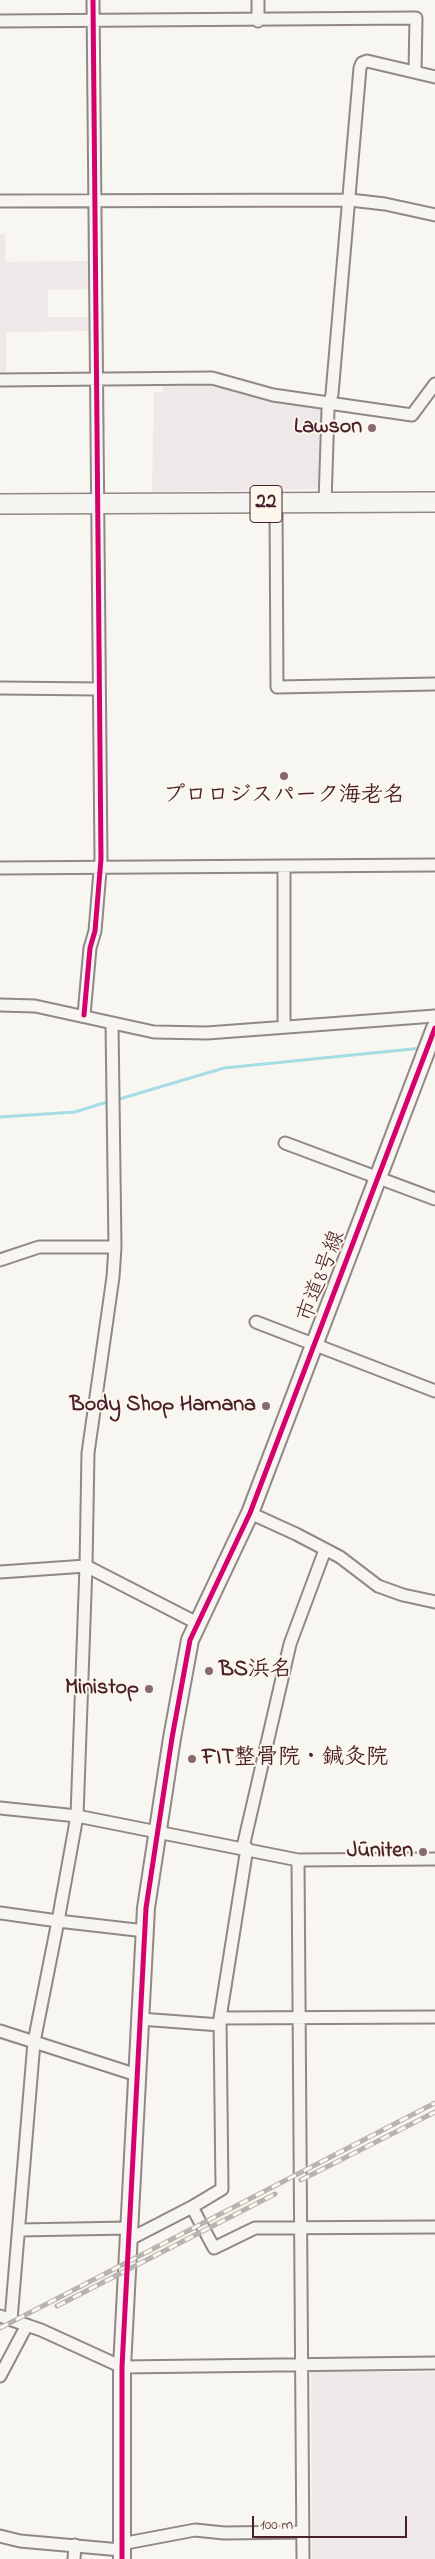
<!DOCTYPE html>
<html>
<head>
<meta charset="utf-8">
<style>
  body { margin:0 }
  #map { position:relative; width:435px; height:2559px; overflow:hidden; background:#f8f6f0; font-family:"Indie Flower",sans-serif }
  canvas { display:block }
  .scale { position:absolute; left:252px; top:2516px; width:155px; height:22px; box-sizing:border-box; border:2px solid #4a1f2b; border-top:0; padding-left:6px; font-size:15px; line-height:18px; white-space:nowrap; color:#4a1f2b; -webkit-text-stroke:4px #fbf7ec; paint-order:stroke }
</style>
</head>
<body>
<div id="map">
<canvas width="435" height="2559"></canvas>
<div class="scale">100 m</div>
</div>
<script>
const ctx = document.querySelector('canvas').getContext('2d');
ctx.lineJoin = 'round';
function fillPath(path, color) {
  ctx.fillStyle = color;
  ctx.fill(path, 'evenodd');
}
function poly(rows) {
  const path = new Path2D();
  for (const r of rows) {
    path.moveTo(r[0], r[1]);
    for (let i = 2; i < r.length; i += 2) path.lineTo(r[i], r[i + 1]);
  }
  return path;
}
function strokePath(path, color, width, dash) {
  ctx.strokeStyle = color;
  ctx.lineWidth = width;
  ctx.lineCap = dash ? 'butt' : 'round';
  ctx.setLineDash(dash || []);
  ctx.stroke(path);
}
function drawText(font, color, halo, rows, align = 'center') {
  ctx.font = font + ' "Indie Flower","Klee One",sans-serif';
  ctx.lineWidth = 4;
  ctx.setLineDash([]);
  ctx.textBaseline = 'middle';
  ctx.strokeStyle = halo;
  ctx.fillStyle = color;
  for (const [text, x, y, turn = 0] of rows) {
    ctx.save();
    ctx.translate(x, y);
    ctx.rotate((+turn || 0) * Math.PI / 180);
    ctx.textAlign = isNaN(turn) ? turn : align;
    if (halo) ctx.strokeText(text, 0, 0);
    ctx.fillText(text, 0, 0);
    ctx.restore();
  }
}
fillPath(poly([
  [0,234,5,234,6,262,89,261,89,289,48,290,48,317,91,317,91,331,6,332,6,375,0,375],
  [162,385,213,385,321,408,320,489,152,492,154,392,162,392],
  [311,2372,435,2372,435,2559,312,2559]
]), '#eee8e9');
strokePath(poly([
  [116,1100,224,1068,422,1048],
  [0,1117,75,1112,110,1101]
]), '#a6dce6', 3);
const street = poly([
  [0,21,416,18,415,72],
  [258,21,258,0],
  [0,201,350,200,385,204,435,215],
  [0,380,212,378,273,395,412,415,435,384],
  [325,503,328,410,332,394,360,68,362,63,367,61,435,77],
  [276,504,277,687,435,684],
  [0,688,99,689],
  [0,868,435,865],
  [0,1005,35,1006,154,1032,207,1033,435,1016],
  [84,1015,90,948,95,931,101,859,93,0],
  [112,1023,115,1247,113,1277,88,1453,86,1566,77,1816,58,1921,145,1931],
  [284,1027,284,867],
  [285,1143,435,1199],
  [0,1260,39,1247,115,1247],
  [256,1322,435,1391],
  [250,1513,296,1534,340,1557,378,1586,403,1595,435,1602],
  [0,1572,86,1566,197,1623],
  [0,1808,77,1816,298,1860,435,1859],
  [243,1847,290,1644,325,1550],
  [298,1860,303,2559],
  [0,1913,58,1921,34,2042,11,2320],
  [220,2018,435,2017],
  [140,2019,220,2025],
  [0,2031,137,2075],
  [192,2207,222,2189,220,2018,247,1848],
  [19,2230,129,2228],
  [128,2240,192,2207,214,2248,255,2228,435,2227],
  [0,2316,41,2330,122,2367,435,2363],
  [0,2376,27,2325],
  [0,2536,20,2541,121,2550],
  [121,2544,195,2530,224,2533,303,2532],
  [74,2559,75,2545]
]);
const secondary = poly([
  [122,2559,122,2367,146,1908,172,1738,190,1640,250,1513,435,1028]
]);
const primary = poly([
  [0,504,435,502]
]);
strokePath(street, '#918787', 15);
strokePath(secondary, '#918787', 20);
strokePath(primary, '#918787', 22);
strokePath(street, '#f6f5f1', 11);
strokePath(secondary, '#f6f5f1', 16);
strokePath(primary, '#f6f5f1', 19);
const rail = poly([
  [301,2180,435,2112],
  [57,2306,275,2194],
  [0,2328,435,2103]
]);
strokePath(rail, '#b8b3b1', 5);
strokePath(rail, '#fbf7ec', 3, [9]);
strokePath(poly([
  [84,1015,90,948,95,931,101,859,93,0],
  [122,2559,122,2367,146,1908,172,1738,190,1640,250,1513,435,1028]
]), '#d6006c', 5);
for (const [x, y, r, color] of [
  [372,428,5,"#876a70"],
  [284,776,5,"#876a70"],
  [266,1406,5,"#876a70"],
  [209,1671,5,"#876a70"],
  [149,1689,5,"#876a70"],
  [192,1759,5,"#876a70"],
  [423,1852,5,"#876a70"]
]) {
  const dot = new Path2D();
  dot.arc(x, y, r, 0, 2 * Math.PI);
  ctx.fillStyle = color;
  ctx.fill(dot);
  strokePath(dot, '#fbf7ec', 2);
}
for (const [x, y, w] of [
  [266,504,32]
]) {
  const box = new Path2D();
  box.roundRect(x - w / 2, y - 18.5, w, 37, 4);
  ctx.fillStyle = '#fbf7ec';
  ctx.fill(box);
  strokePath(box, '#4a1f2b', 1);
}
drawText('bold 21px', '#4a1f2b', null, [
  ["22",266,504]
]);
drawText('bold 22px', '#4a1f2b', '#fbf7ec', [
  ["Lawson",362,428],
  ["プロロジスパーク海老名",284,797,"center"],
  ["Body Shop Hamana",256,1406],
  ["BS浜名",219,1671,"left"],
  ["Ministop",139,1689],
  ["FIT整骨院・鍼灸院",202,1759,"left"],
  ["Jūniten",413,1852]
], 'right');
drawText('22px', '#4a1f2b', '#fbf7ec', [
  ["市道8号線",323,1277,-69]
]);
</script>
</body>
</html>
